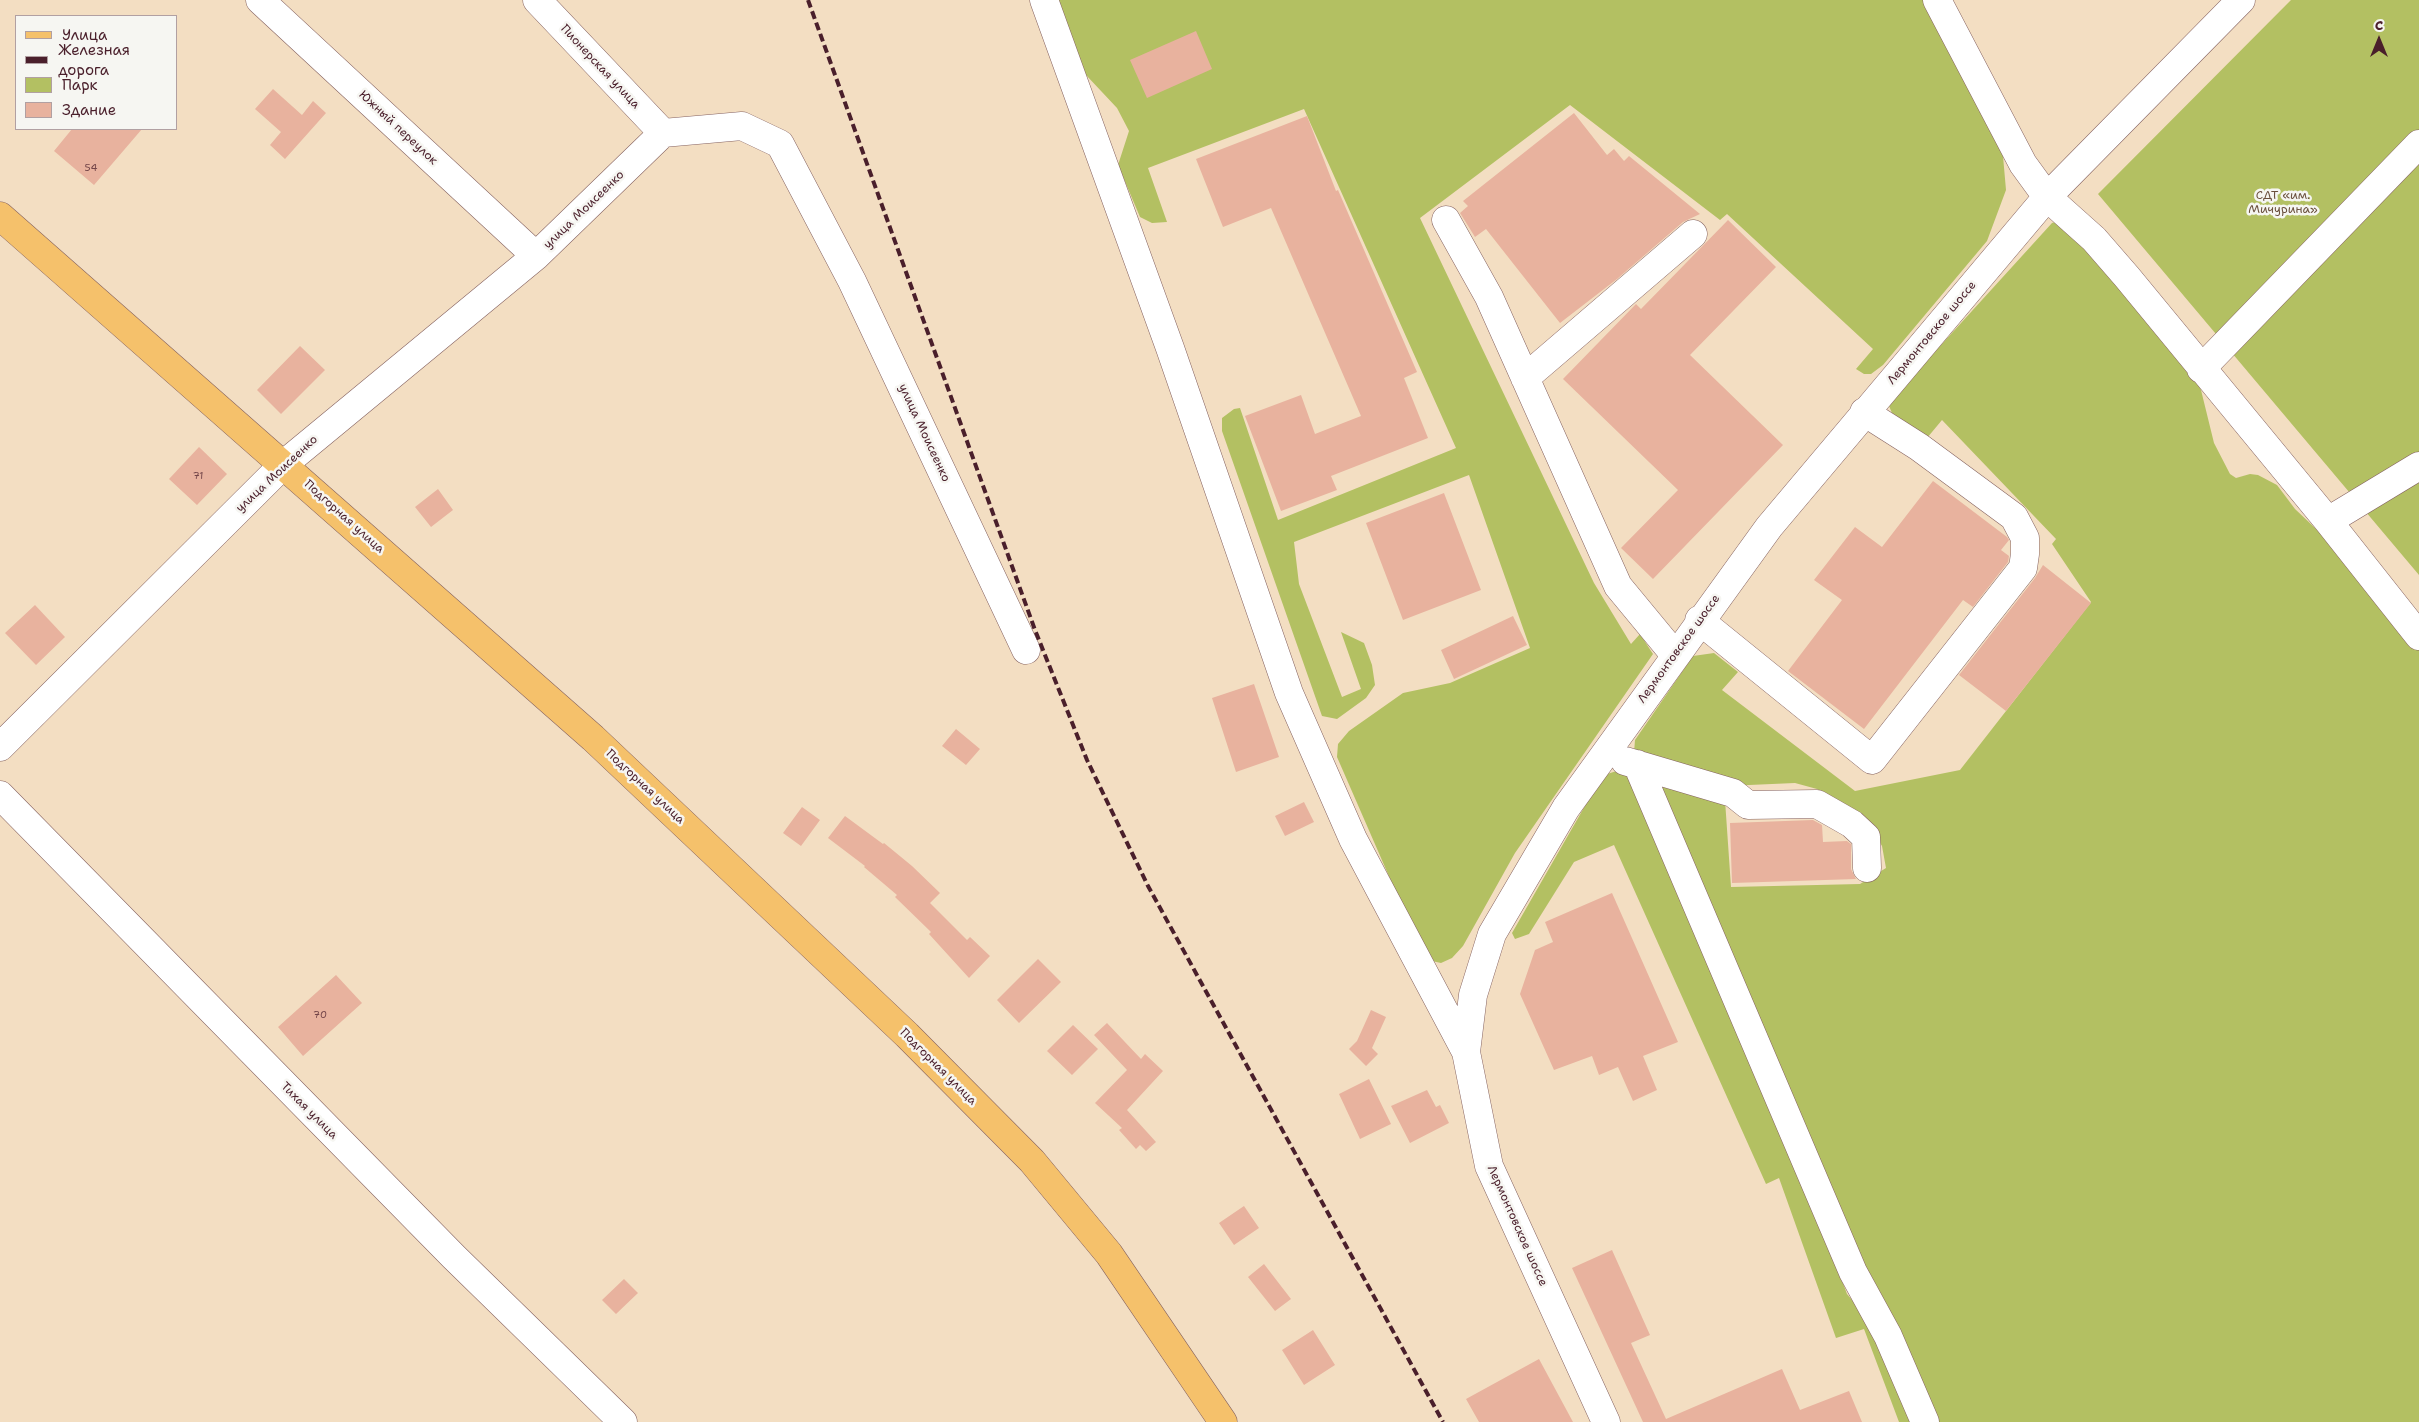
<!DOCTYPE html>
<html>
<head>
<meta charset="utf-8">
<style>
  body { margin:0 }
  #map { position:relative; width:2419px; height:1422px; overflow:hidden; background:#f3dec2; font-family:"Shantell Sans",sans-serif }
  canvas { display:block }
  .legend { position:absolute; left:15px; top:15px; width:162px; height:115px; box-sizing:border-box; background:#f6f6f2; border:1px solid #b1a0a2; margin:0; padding:6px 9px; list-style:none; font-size:15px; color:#4a1f2b }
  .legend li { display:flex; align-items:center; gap:10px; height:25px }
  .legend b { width:25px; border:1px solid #b1a0a2 }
  .north { position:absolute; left:2354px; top:15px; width:50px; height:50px; -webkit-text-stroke:4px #f6f6f2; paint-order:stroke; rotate:0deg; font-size:14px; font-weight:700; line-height:20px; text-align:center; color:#4a1f2b }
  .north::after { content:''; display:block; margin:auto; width:18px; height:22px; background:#4a1f2b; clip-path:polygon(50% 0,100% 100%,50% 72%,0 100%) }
</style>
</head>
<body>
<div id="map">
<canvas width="2419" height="1422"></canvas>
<ul class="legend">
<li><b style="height:6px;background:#f5c16b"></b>Улица</li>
<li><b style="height:6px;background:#4a1f2b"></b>Железная дорога</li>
<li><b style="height:14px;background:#b3c062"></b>Парк</li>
<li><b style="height:14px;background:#e8b29e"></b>Здание</li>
</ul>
<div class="north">С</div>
</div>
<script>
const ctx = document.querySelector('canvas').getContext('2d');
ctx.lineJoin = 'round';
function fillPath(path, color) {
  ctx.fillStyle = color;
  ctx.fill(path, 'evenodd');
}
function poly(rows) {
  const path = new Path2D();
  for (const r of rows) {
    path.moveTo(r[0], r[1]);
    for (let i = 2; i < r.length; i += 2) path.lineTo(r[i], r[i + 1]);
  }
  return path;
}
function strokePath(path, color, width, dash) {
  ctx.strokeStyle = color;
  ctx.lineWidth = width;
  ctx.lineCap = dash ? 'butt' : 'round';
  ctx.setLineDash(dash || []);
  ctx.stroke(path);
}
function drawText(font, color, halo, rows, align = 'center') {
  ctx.font = font + ' "Shantell Sans",sans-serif';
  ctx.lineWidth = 5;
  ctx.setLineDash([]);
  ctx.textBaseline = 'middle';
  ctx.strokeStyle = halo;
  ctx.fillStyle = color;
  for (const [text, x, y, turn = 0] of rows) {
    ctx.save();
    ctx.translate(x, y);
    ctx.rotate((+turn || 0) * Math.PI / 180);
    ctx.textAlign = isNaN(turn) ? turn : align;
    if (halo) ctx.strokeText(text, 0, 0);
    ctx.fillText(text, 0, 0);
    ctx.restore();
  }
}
fillPath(poly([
  [1058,0,1926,0,2003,156,2006,190,1987,241,1883,365,1871,374,1864,374,1856,369,1873,349,1727,214,1720,220,1570,105,1420,218,1594,583,1631,644,1640,634,1653,654,1515,853,1463,946,1452,958,1441,963,1432,961,1422,952,1337,757,1338,744,1349,731,1403,693,1450,683,1530,648,1469,475,1294,542,1299,584,1342,697,1361,689,1341,632,1364,643,1372,665,1375,685,1366,698,1337,719,1322,716,1222,431,1222,418,1234,409,1240,408,1278,520,1456,448,1304,109,1148,168,1167,222,1152,223,1140,217,1118,165,1129,131,1117,108,1086,75],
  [2291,0,2419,0,2419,575,2098,194],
  [2059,221,2192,368,2201,390,2214,443,2230,474,2236,478,2250,474,2258,475,2277,485,2295,509,2352,563,2419,649,2419,1422,1932,1422,1858,1268,1657,790,1665,779,1725,800,1731,887,1860,884,1886,868,1882,846,1867,821,1817,789,1795,783,1726,786,1634,753,1635,740,1693,656,1714,653,1738,672,1722,690,1855,791,1960,770,2091,602,2052,544,2056,539,1942,420,1927,438,1892,413,1889,406,1891,400,2052,223],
  [1620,770,1637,784,1800,1167,1847,1294,1884,1338,1916,1422,1899,1422,1864,1329,1836,1338,1779,1178,1766,1184,1614,845,1574,862,1529,934,1515,939,1512,933,1597,785,1607,774]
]), '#b3c062');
fillPath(poly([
  [1196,31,1212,69,1147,98,1130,60],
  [273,89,302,115,313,101,326,113,285,159,270,145,281,132,255,109],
  [1574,113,1607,155,1614,149,1624,161,1629,156,1700,214,1683,222,1617,279,1560,323,1486,229,1475,237,1460,213,1468,206,1463,201],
  [1307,116,1336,191,1338,190,1417,372,1404,378,1428,438,1331,476,1337,490,1281,511,1245,416,1301,395,1315,434,1361,416,1271,208,1223,227,1196,159],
  [72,129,142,129,94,185,54,151],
  [1728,220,1776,267,1690,355,1783,445,1653,579,1621,548,1678,490,1563,379,1636,304,1641,309],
  [300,346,325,370,281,414,257,390],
  [199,447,227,474,197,505,169,479],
  [1933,481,2007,537,2009,540,2001,550,2009,556,2008,562,1973,607,1963,600,1864,729,1788,671,1842,600,1814,580,1855,527,1882,547],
  [438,489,453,510,431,527,415,507],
  [1444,493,1481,590,1403,620,1366,523],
  [2043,565,2091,603,2006,711,1959,675,2035,578],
  [35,605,65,637,36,665,5,633],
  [1513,616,1527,645,1454,679,1441,650],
  [1254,684,1279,757,1236,772,1212,698],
  [956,729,980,749,966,765,942,746],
  [1304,802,1314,822,1285,836,1275,816],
  [802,807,820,820,801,846,783,833],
  [845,816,883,844,884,843,912,866,940,893,930,903,967,940,970,937,990,956,969,978,929,934,931,932,895,897,897,895,864,867,865,866,828,838],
  [1813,820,1822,825,1823,842,1847,841,1851,844,1851,869,1856,879,1732,883,1730,823],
  [1612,893,1678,1042,1643,1056,1657,1090,1633,1101,1618,1067,1599,1075,1592,1056,1554,1070,1520,994,1535,950,1553,942,1545,922],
  [1038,959,1061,982,1019,1023,997,1000],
  [336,975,362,1003,303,1056,278,1027],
  [1371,1010,1386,1017,1372,1048,1378,1054,1366,1066,1349,1049,1357,1041],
  [1107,1023,1141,1059,1145,1054,1163,1071,1127,1110,1156,1142,1146,1151,1140,1145,1136,1149,1119,1130,1122,1128,1095,1103,1127,1070,1094,1035],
  [1073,1025,1098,1049,1072,1075,1047,1051],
  [1369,1079,1391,1124,1360,1139,1339,1094],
  [1427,1090,1436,1107,1440,1105,1449,1123,1410,1143,1391,1106],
  [1244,1206,1259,1228,1234,1245,1219,1223],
  [1612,1250,1650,1335,1631,1343,1666,1419,1782,1369,1800,1410,1849,1391,1862,1422,1643,1422,1572,1268],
  [1264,1264,1291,1299,1275,1311,1248,1277],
  [624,1279,638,1293,616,1314,602,1300],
  [1313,1330,1335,1365,1304,1385,1282,1350],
  [1539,1359,1573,1422,1479,1422,1466,1399]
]), '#e8b29e');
const minor = poly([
  [260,0,536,256],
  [537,0,663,133],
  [1044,0,1170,348,1289,693,1353,839,1466,1052],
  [1937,0,2023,164,2047,197,2094,239,2127,277,2328,521,2419,636],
  [1446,220,1489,297,1618,586,1675,655],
  [2201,369,2419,144],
  [1525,378,1693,234],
  [2328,521,2419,466],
  [1699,620,1872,760,2023,568,2025,554,2025,538,2014,517,1919,447,1864,412],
  [0,747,284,464,536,256,663,133,742,126,780,144,852,281,1026,650],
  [1625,761,1733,793,1748,805,1817,804,1852,824,1866,837,1867,868],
  [1637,764,1853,1272,1888,1336,1925,1422],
  [0,795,454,1257,623,1422],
  [1606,1422,1489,1166,1466,1052,1473,995,1492,934,1566,808,1769,527,2047,197,2241,0]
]);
const major = poly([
  [0,216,593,738,907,1035,1032,1161,1109,1254,1223,1422]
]);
strokePath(minor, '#856260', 29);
strokePath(major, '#856260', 29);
strokePath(minor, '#fff', 28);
strokePath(major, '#f5c16b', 28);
strokePath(poly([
  [808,0,1035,630,1087,760,1148,886,1443,1422]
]), '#4a1f2b', 4, [8, 4]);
drawText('10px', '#724448', null, [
  ["54",91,168],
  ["71",198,476],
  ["70",320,1015]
]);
drawText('12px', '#4a1f2b', '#f6f6f2', [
  ["Пионерская улица",600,67,47],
  ["Южный переулок",398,128,43],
  ["улица Моисеенко",584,210,-44],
  ["Лермонтовское шоссе",1932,333,-50],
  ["улица Моисеенко",924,433,65],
  ["улица Моисеенко",277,474,-43],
  ["Подгорная улица",344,517,42],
  ["Лермонтовское шоссе",1679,649,-54],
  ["Подгорная улица",645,787,43],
  ["Подгорная улица",938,1067,45],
  ["Тихая улица",309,1111,45],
  ["Лермонтовское шоссе",1517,1226,66]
]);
drawText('12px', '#6a4f3c', '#f6f6f2', [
  ["СДТ «им.",2283,196],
  ["Мичурина»",2283,210]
]);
</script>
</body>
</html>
